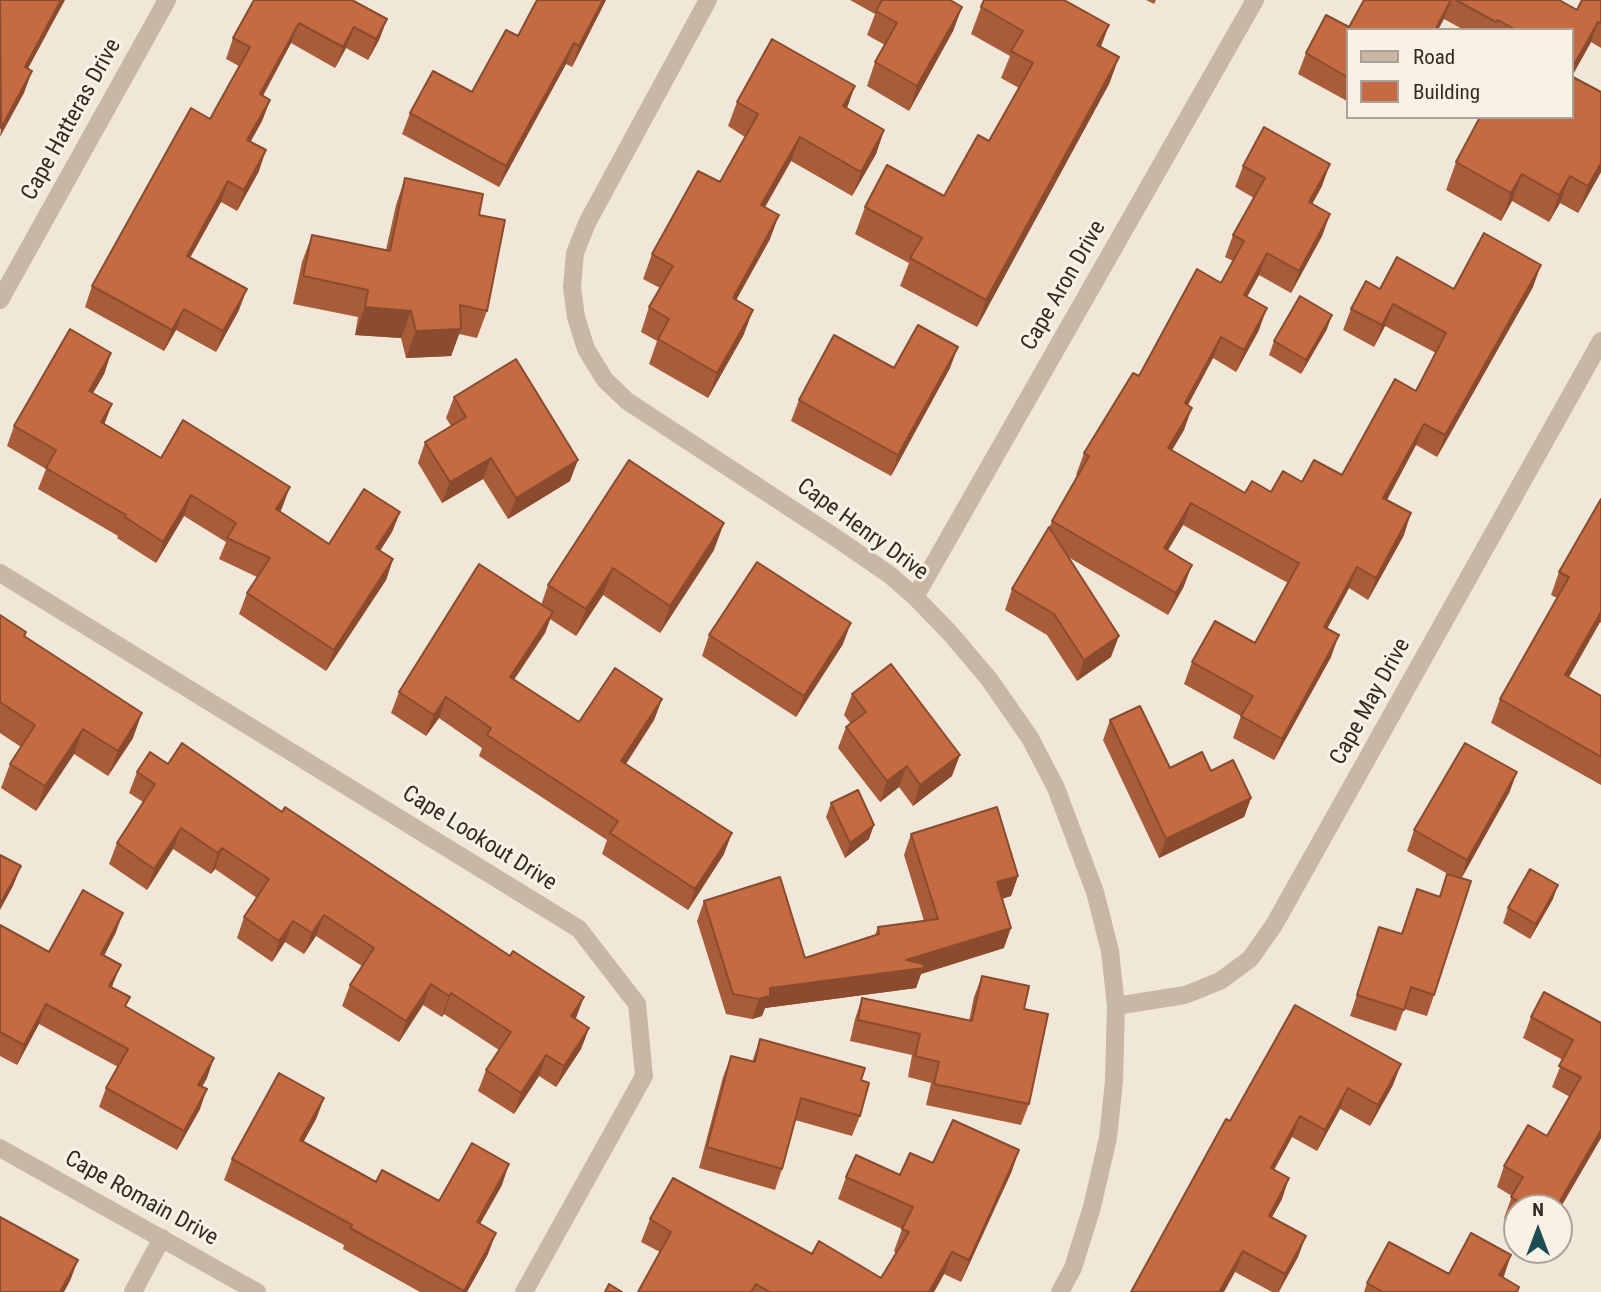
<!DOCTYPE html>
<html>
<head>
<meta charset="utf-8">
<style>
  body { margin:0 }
  #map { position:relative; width:1601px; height:1292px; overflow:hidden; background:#f1e7d8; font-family:"Roboto Condensed",sans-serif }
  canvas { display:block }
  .legend { position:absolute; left:1346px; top:28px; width:228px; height:91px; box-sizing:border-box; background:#f9f1e4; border:2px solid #aaa298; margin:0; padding:9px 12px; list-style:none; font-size:21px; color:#342b26 }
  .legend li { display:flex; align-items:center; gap:14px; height:35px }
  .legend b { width:35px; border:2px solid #aaa298 }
  .north { position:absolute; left:1503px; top:1194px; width:70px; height:70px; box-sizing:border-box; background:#f9f1e4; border:2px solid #aaa298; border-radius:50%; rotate:0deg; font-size:19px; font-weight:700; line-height:28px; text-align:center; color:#342b26 }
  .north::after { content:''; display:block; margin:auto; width:24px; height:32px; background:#1c4d55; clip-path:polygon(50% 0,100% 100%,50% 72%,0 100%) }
</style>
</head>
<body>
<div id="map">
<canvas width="1601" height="1292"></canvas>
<ul class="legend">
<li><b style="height:9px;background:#c8b7a4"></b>Road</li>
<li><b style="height:19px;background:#c56b42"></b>Building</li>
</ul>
<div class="north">N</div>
</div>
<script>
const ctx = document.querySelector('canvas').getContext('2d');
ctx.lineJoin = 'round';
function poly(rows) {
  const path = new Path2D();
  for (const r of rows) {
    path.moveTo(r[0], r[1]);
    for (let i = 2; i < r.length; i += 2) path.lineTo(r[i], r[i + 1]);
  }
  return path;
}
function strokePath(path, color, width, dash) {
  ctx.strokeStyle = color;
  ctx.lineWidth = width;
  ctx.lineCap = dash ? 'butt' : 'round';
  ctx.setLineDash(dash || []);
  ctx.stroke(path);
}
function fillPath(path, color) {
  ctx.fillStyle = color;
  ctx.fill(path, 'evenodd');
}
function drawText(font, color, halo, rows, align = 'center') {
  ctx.font = font + ' "Roboto Condensed",sans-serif';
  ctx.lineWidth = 6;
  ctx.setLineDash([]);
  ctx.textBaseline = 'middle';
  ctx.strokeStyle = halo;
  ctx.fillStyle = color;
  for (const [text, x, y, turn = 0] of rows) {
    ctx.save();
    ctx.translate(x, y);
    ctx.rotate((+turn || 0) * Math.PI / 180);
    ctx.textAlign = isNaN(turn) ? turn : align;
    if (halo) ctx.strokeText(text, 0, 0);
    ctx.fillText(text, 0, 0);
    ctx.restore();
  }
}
strokePath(poly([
  [708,0,587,223,575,253,572,287,576,317,586,349,605,380,627,401,833,536,890,575,915,597,950,633,989,679,1030,738,1056,788,1095,892,1110,951,1116,1006,1114,1081,1108,1138,1092,1207,1073,1268,1060,1292],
  [0,300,167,0],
  [0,573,579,929,637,1004,644,1076,524,1292],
  [915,597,1255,0],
  [1116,1006,1185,995,1220,981,1250,959,1274,925,1601,341],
  [0,1148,257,1292],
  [133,1292,162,1238]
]), '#c8b7a4', 18);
fillPath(poly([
  [254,0,387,19,379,40,368,60,346,48,335,68,291,43,263,96,270,100,262,121,250,142,259,171,237,211,221,202,190,258,239,310,216,352,176,330,164,351,85,307,92,286,210,119,239,66,226,59,233,38],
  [606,0,572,67,566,64,499,187,402,134,410,113,472,92,518,36],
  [850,0,950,0,962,7,953,31,909,111,867,86,875,62,885,45,867,35,875,14],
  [1146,0,1156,0,1154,4],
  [1364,0,1559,0,1577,10,1601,0,1601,48,1591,42,1572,76,1601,92,1601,172,1578,213,1560,203,1549,222,1512,201,1501,221,1446,190,1456,162,1571,117,1571,30,1464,30,1444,19,1347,30,1347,101,1298,74,1306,53,1349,27],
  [981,7,1101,47,1119,57,1109,84,977,327,900,286,909,263,855,234,865,207,944,196,989,141,1019,88,1001,78,1010,56,971,34],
  [737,102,847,108,884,130,876,154,852,196,791,161,765,207,770,239,736,300,744,334,708,398,649,364,657,341,641,332,649,307,660,288,643,279,652,254,720,182,745,137,728,126],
  [1243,166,1322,186,1312,204,1330,214,1322,236,1291,293,1259,275,1247,297,1259,330,1236,372,1213,358,1188,405,1184,430,1172,450,1245,493,1271,492,1302,482,1342,475,1416,391,1436,353,1385,326,1374,347,1343,330,1351,309,1380,289,1454,289,1533,287,1437,457,1416,445,1387,500,1404,535,1368,600,1349,588,1327,629,1331,657,1274,760,1233,738,1241,716,1184,684,1192,662,1255,643,1288,583,1183,525,1168,550,1184,586,1168,615,1068,557,1111,657,1077,681,1047,635,1005,610,1012,589,1049,528,1052,521,1078,476,1076,475,1084,453,1139,376,1221,283,1233,261,1225,257,1233,235,1254,198,1235,187],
  [405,178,479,215,487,311,477,338,459,334,451,356,406,358,401,338,355,335,358,317,293,304,302,262,312,235,386,250,396,205],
  [1327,329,1301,374,1269,355,1274,341],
  [111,353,104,374,93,393,104,424,161,458,282,508,280,512,329,544,400,512,392,532,380,551,393,559,386,580,326,671,239,614,247,593,257,577,219,559,226,542,184,516,156,563,117,538,118,536,38,489,46,469,7,446,14,426],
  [950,368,891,476,791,421,799,400],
  [454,397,570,481,508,519,483,479,442,503,418,463,425,442,451,426,446,418],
  [629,460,714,550,660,633,603,595,576,636,550,619,545,633,514,679,579,722,662,699,654,720,626,764,724,854,688,910,602,854,607,840,479,756,482,748,439,718,426,736,391,713,399,692,541,605,548,585],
  [1601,499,1601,623,1600,622,1569,677,1601,696,1601,785,1491,723,1500,699,1557,598,1551,595,1559,572],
  [0,615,24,636,133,738,108,776,74,754,36,811,1,788,10,764,21,747,0,733],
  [709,635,843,644,796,717,702,656],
  [852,694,952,776,913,806,899,787,880,802,838,748,846,727,851,724,844,715],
  [1110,720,1170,768,1211,771,1251,798,1244,817,1159,858,1103,740],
  [137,772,576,1019,589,1028,581,1049,556,1087,539,1076,514,1114,478,1091,486,1070,499,1050,444,1014,442,1017,423,1005,399,1042,342,1006,350,985,362,966,316,936,304,954,285,942,272,962,237,938,244,917,257,898,215,869,211,874,173,849,147,890,109,864,117,843,143,802,129,793],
  [1517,772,1509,793,1461,878,1434,995,1427,1016,1404,1009,1396,1031,1350,1016,1379,927,1401,934,1417,889,1439,896,1448,874,1407,851,1414,830],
  [831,803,869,839,845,858,826,817],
  [911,834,1018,876,1011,896,1002,899,1004,948,921,974,916,988,765,1008,762,1016,752,1019,726,1014,697,921,704,901,805,958,875,935,878,927,924,921,904,855],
  [1553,899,1530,939,1503,923,1508,908],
  [0,925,49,952,116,932,104,956,113,984,112,987,126,1007,207,1078,202,1087,200,1109,177,1150,99,1107,106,1088,118,1067,39,1024,17,1065,0,1056],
  [982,976,1024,1009,1029,1104,1021,1125,926,1105,931,1083,908,1077,912,1055,850,1041,855,1019,862,998,969,1021,974,997],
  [1295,1005,1393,1085,1370,1126,1340,1109,1317,1151,1292,1137,1274,1170,1282,1199,1272,1217,1298,1257,1279,1292,1272,1292,1235,1272],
  [1531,1017,1601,1023,1601,1138,1559,1210,1559,1208,1517,1208,1517,1226,1504,1218,1512,1196,1497,1187,1504,1166,1547,1136,1570,1097,1552,1087,1563,1060,1523,1038],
  [760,1039,861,1080,860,1116,852,1136,795,1120,782,1169,775,1190,699,1168,723,1077,731,1056,752,1062],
  [324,1098,316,1119,303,1142,376,1182,439,1201,502,1185,480,1224,488,1254,467,1292,420,1292,343,1249,344,1245,224,1180,232,1159],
  [1019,1150,1011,1173,961,1282,944,1274,934,1292,638,1292,660,1252,641,1242,650,1219,812,1254,881,1278,896,1253,894,1251,902,1229,838,1199,846,1177,900,1175,933,1163],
  [1449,1274,1503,1277,1517,1292,1364,1292,1367,1283]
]), '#a95c39');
fillPath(poly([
  [61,0,65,0,17,89,25,67],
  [603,0,606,0,572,67,579,46],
  [1451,0,1444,19,1438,30,1435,30],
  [962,7,953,31,909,111,917,86],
  [387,19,379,40,368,60,376,39],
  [1598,22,1591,42,1571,78,1575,63],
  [299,23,291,43,252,115,260,94],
  [1109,25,1099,52,1097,45],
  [354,27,346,48,335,68,343,47],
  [574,43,566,64,499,187,506,166],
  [1119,57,1109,84,977,327,986,300],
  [32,71,24,93,0,137,1,128],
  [855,86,846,111,843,106],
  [270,100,262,121,240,161,247,140],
  [884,130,876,154,852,196,861,172],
  [800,137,791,161,752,230,761,205],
  [266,150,259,171,237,211,244,190],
  [1601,163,1601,172,1578,213,1588,186],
  [1330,164,1322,186,1301,224,1309,202],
  [1522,174,1512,201,1501,221,1511,193],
  [1570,176,1560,203,1549,222,1559,195],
  [228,181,221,202,179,277,187,256],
  [1330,214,1322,236,1291,293,1299,271],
  [779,215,770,239,724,322,733,298],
  [1267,253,1259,275,1236,317,1244,295],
  [1541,265,1533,287,1437,457,1445,435],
  [247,289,239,310,216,352,223,331],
  [1393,304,1385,326,1374,347,1382,325],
  [365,307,411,311,401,338,355,335],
  [1267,308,1259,330,1236,372,1244,350],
  [184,309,176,330,164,351,172,330],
  [753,310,744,334,708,398,717,373],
  [1332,315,1327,329,1301,374,1306,360],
  [461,329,451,356,406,358,416,331],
  [1221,337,1213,358,1177,425,1185,403],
  [958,347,950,368,891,476,898,455],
  [111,353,104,374,82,412,89,391],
  [112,404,104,425,101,422],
  [1192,408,1184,430,1160,470,1168,448],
  [1424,424,1416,445,1376,520,1383,498],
  [491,458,483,479,442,503,450,482],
  [578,460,570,481,508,519,516,498],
  [290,487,282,508,268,530,276,509],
  [191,495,184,516,156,563,163,542],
  [1191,503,1183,525,1156,570,1164,548],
  [400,512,392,532,368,569,376,548],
  [1411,513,1404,535,1368,600,1376,578],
  [724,523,714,550,660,633,670,606],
  [393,559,386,580,326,671,334,650],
  [1192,565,1184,586,1168,615,1176,593],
  [1357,567,1349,588,1316,649,1324,627],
  [613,568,603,595,576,636,586,609],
  [553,612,545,633,502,698,510,677],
  [1601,612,1600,622,1557,698,1565,675],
  [851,623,843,644,796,717,804,696],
  [1339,635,1331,657,1274,760,1282,739],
  [1119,636,1111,657,1077,681,1084,660],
  [446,697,439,718,426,736,434,715],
  [662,699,654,720,614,782,621,761],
  [142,713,133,738,108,776,118,751],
  [83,729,74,754,36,811,45,786],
  [960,755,952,776,913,806,920,785],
  [907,766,899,787,880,802,887,781],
  [1517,772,1509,793,1460,881,1467,860],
  [1251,798,1244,817,1159,858,1166,839],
  [874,825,869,839,845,858,850,843],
  [181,828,173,849,147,890,154,869],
  [732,833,724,854,688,910,695,889],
  [222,848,215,869,211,874,218,853],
  [21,866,13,886,0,910,0,904],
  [1018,876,1011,896,989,902,997,882],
  [1558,885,1553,899,1530,939,1536,924],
  [123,913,116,932,94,974,101,954],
  [324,915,316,936,304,954,312,933],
  [293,921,285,942,272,962,279,941],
  [1011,928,1004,948,921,974,916,988,765,1008,762,1016,752,1019,759,999,770,988,906,960],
  [121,965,113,984,102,1005,109,986],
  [431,984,423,1005,399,1042,406,1021],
  [451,993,444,1014,442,1017,449,996],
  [584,997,576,1018,564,1037,571,1016],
  [46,1004,39,1024,17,1065,24,1045],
  [589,1028,581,1049,556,1087,564,1066],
  [546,1055,539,1076,514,1114,521,1093],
  [214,1058,207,1078,191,1104,198,1085],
  [1401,1064,1393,1085,1370,1126,1378,1105],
  [1348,1088,1340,1109,1317,1151,1325,1130],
  [207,1089,200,1109,177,1150,184,1131],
  [324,1098,316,1119,293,1161,300,1140],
  [1300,1116,1292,1137,1263,1189,1271,1168],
  [1601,1130,1601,1138,1559,1210,1559,1208,1556,1208],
  [1019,1150,1011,1173,961,1282,969,1260],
  [509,1164,502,1185,469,1243,477,1222],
  [1289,1178,1282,1199,1261,1237,1269,1216],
  [496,1233,488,1254,467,1292,464,1292],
  [1306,1236,1298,1257,1278,1292,1285,1274],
  [1243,1251,1235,1272,1224,1292,1219,1292],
  [952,1252,944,1274,934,1292,929,1292],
  [1511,1255,1504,1276,1494,1292,1499,1275],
  [78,1260,70,1281,64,1292,60,1292]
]), '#8a4b2e');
const building = poly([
  [0,0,61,0,25,67,32,71,1,128,0,0],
  [254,0,352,0,387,19,376,39,354,27,343,47,299,23,260,94,270,100,247,140,266,150,244,190,228,181,187,256,247,289,223,331,184,309,172,330,92,286,191,108,210,119,250,47,233,38,254,0],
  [537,0,603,0,579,46,574,43,506,166,410,113,433,71,472,92,506,30,518,36,537,0],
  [882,0,950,0,962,7,917,86,875,62,897,23,876,11,882,0],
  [984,0,1064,0,1109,25,1097,45,1119,57,986,300,910,258,922,238,865,207,887,165,944,196,978,135,989,141,1033,63,1011,51,1023,31,981,7,984,0],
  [1364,0,1451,0,1435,30,1347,30,1347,77,1306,53,1326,15,1349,27,1364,0],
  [1456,0,1559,0,1577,10,1582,0,1601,0,1601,23,1598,22,1575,63,1571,61,1571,30,1516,30,1498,20,1496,22,1456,0],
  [772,39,855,86,843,106,884,130,861,172,800,137,761,205,779,215,733,298,753,310,717,373,658,339,669,319,649,307,673,266,652,254,698,171,720,182,758,114,737,102,772,39],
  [1571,76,1601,92,1601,163,1588,186,1570,176,1559,195,1522,174,1511,193,1456,162,1480,117,1571,117,1571,76],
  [1264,127,1330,164,1309,202,1330,214,1299,271,1267,253,1244,295,1267,308,1244,350,1221,337,1185,403,1192,408,1168,448,1245,493,1252,481,1271,492,1283,471,1302,482,1314,460,1342,475,1395,379,1416,391,1446,333,1393,304,1382,325,1351,309,1366,281,1380,289,1397,257,1454,289,1484,233,1541,265,1445,435,1424,424,1383,498,1411,513,1376,578,1357,567,1324,627,1339,635,1282,739,1241,716,1253,696,1192,662,1215,621,1255,643,1299,563,1191,503,1164,548,1192,565,1176,593,1052,521,1089,456,1084,453,1133,373,1139,376,1197,269,1221,283,1244,241,1233,235,1265,178,1243,166,1264,127],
  [405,178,483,194,479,215,505,220,487,311,460,305,461,329,416,331,411,311,365,307,368,290,303,276,312,235,390,251,405,178],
  [1300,296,1332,315,1306,360,1274,341,1300,296],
  [918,325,958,347,898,455,799,400,834,335,894,368,918,325],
  [70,329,111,353,89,391,112,404,101,422,161,458,183,420,290,487,276,509,329,544,364,489,400,512,376,548,393,559,334,650,247,593,270,558,227,538,236,523,191,495,163,542,125,517,126,515,46,468,56,450,14,426,70,329],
  [516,359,578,460,516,498,491,458,450,482,425,442,466,417,454,397,516,359],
  [629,460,724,523,670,606,613,568,586,609,548,585,629,460],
  [1601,499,1601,612,1565,675,1601,696,1601,757,1500,699,1569,577,1559,572,1601,499],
  [1049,527,1119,636,1084,660,1054,614,1012,589,1049,527],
  [757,562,851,623,804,696,709,635,757,562],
  [479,564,553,612,510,677,579,722,615,668,662,699,621,761,732,833,695,889,610,833,618,821,487,735,491,728,446,697,434,715,399,692,479,564],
  [0,615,26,632,24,636,142,713,118,751,83,729,45,786,10,764,35,725,0,702,0,615],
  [891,664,960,755,920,785,907,766,887,781,846,727,866,712,852,694,891,664],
  [1140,706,1170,768,1202,752,1211,771,1233,760,1251,798,1166,839,1110,720,1140,706],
  [182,743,282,812,285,807,510,956,513,951,584,997,571,1016,589,1028,564,1066,546,1055,521,1093,486,1070,511,1032,451,993,449,996,431,984,406,1021,350,985,374,948,324,915,312,933,293,921,279,941,244,917,269,879,222,848,218,853,181,828,154,869,117,843,155,784,137,772,150,752,168,764,182,743],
  [1465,743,1517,772,1467,860,1414,830,1465,743],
  [858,790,874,825,850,843,831,803,858,790],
  [997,807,1018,876,997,882,1011,928,906,960,924,964,924,968,770,988,770,996,759,999,733,994,704,901,780,877,805,958,879,934,878,927,938,919,911,834,997,807],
  [0,855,21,866,0,904,0,855],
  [1530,869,1558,885,1536,924,1508,908,1530,869],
  [1447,874,1471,881,1434,995,1411,987,1404,1010,1357,995,1379,927,1402,934,1417,889,1440,897,1447,874],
  [83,890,123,913,101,954,121,965,109,986,130,997,125,1006,214,1058,198,1085,207,1089,184,1131,106,1088,128,1049,46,1004,24,1045,0,1032,0,925,49,952,83,890],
  [982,976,1029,986,1024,1009,1048,1014,1029,1104,934,1084,939,1062,915,1056,920,1034,858,1020,862,998,972,1021,982,976],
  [1544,992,1601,1023,1601,1130,1556,1208,1529,1208,1511,1197,1523,1177,1504,1166,1528,1125,1547,1136,1581,1077,1559,1066,1573,1040,1531,1017,1544,992],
  [1295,1005,1401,1064,1378,1105,1348,1088,1325,1130,1300,1116,1271,1168,1289,1178,1269,1216,1306,1236,1285,1274,1243,1251,1219,1292,1131,1292,1226,1119,1230,1121,1295,1005],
  [760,1039,865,1068,861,1080,869,1083,860,1116,801,1098,782,1169,707,1147,731,1056,755,1062,760,1039],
  [279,1073,324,1098,300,1140,376,1182,382,1170,439,1201,472,1143,509,1164,477,1222,496,1233,464,1291,350,1228,352,1225,232,1159,279,1073],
  [953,1120,1019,1150,969,1260,952,1252,929,1292,770,1292,756,1284,751,1292,638,1292,671,1232,650,1219,673,1178,812,1254,819,1241,881,1278,909,1232,902,1229,913,1207,846,1177,856,1155,900,1175,910,1153,933,1163,953,1120],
  [0,1217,78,1260,60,1292,0,1292,0,1217],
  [1471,1233,1511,1255,1499,1275,1519,1287,1517,1292,1383,1292,1367,1283,1389,1242,1449,1274,1471,1233],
  [609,1284,622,1292,605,1292,609,1284]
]);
fillPath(building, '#c56b42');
strokePath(building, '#8a4b2e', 2);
drawText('23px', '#342b26', '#f9f1e4', [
  ["Cape Hatteras Drive",72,120,-61],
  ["Cape Aron Drive",1064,286,-60],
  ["Cape Henry Drive",862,530,36],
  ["Cape May Drive",1371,702,-61],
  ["Cape Lookout Drive",479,839,32],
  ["Cape Romain Drive",141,1199,29]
]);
</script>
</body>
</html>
